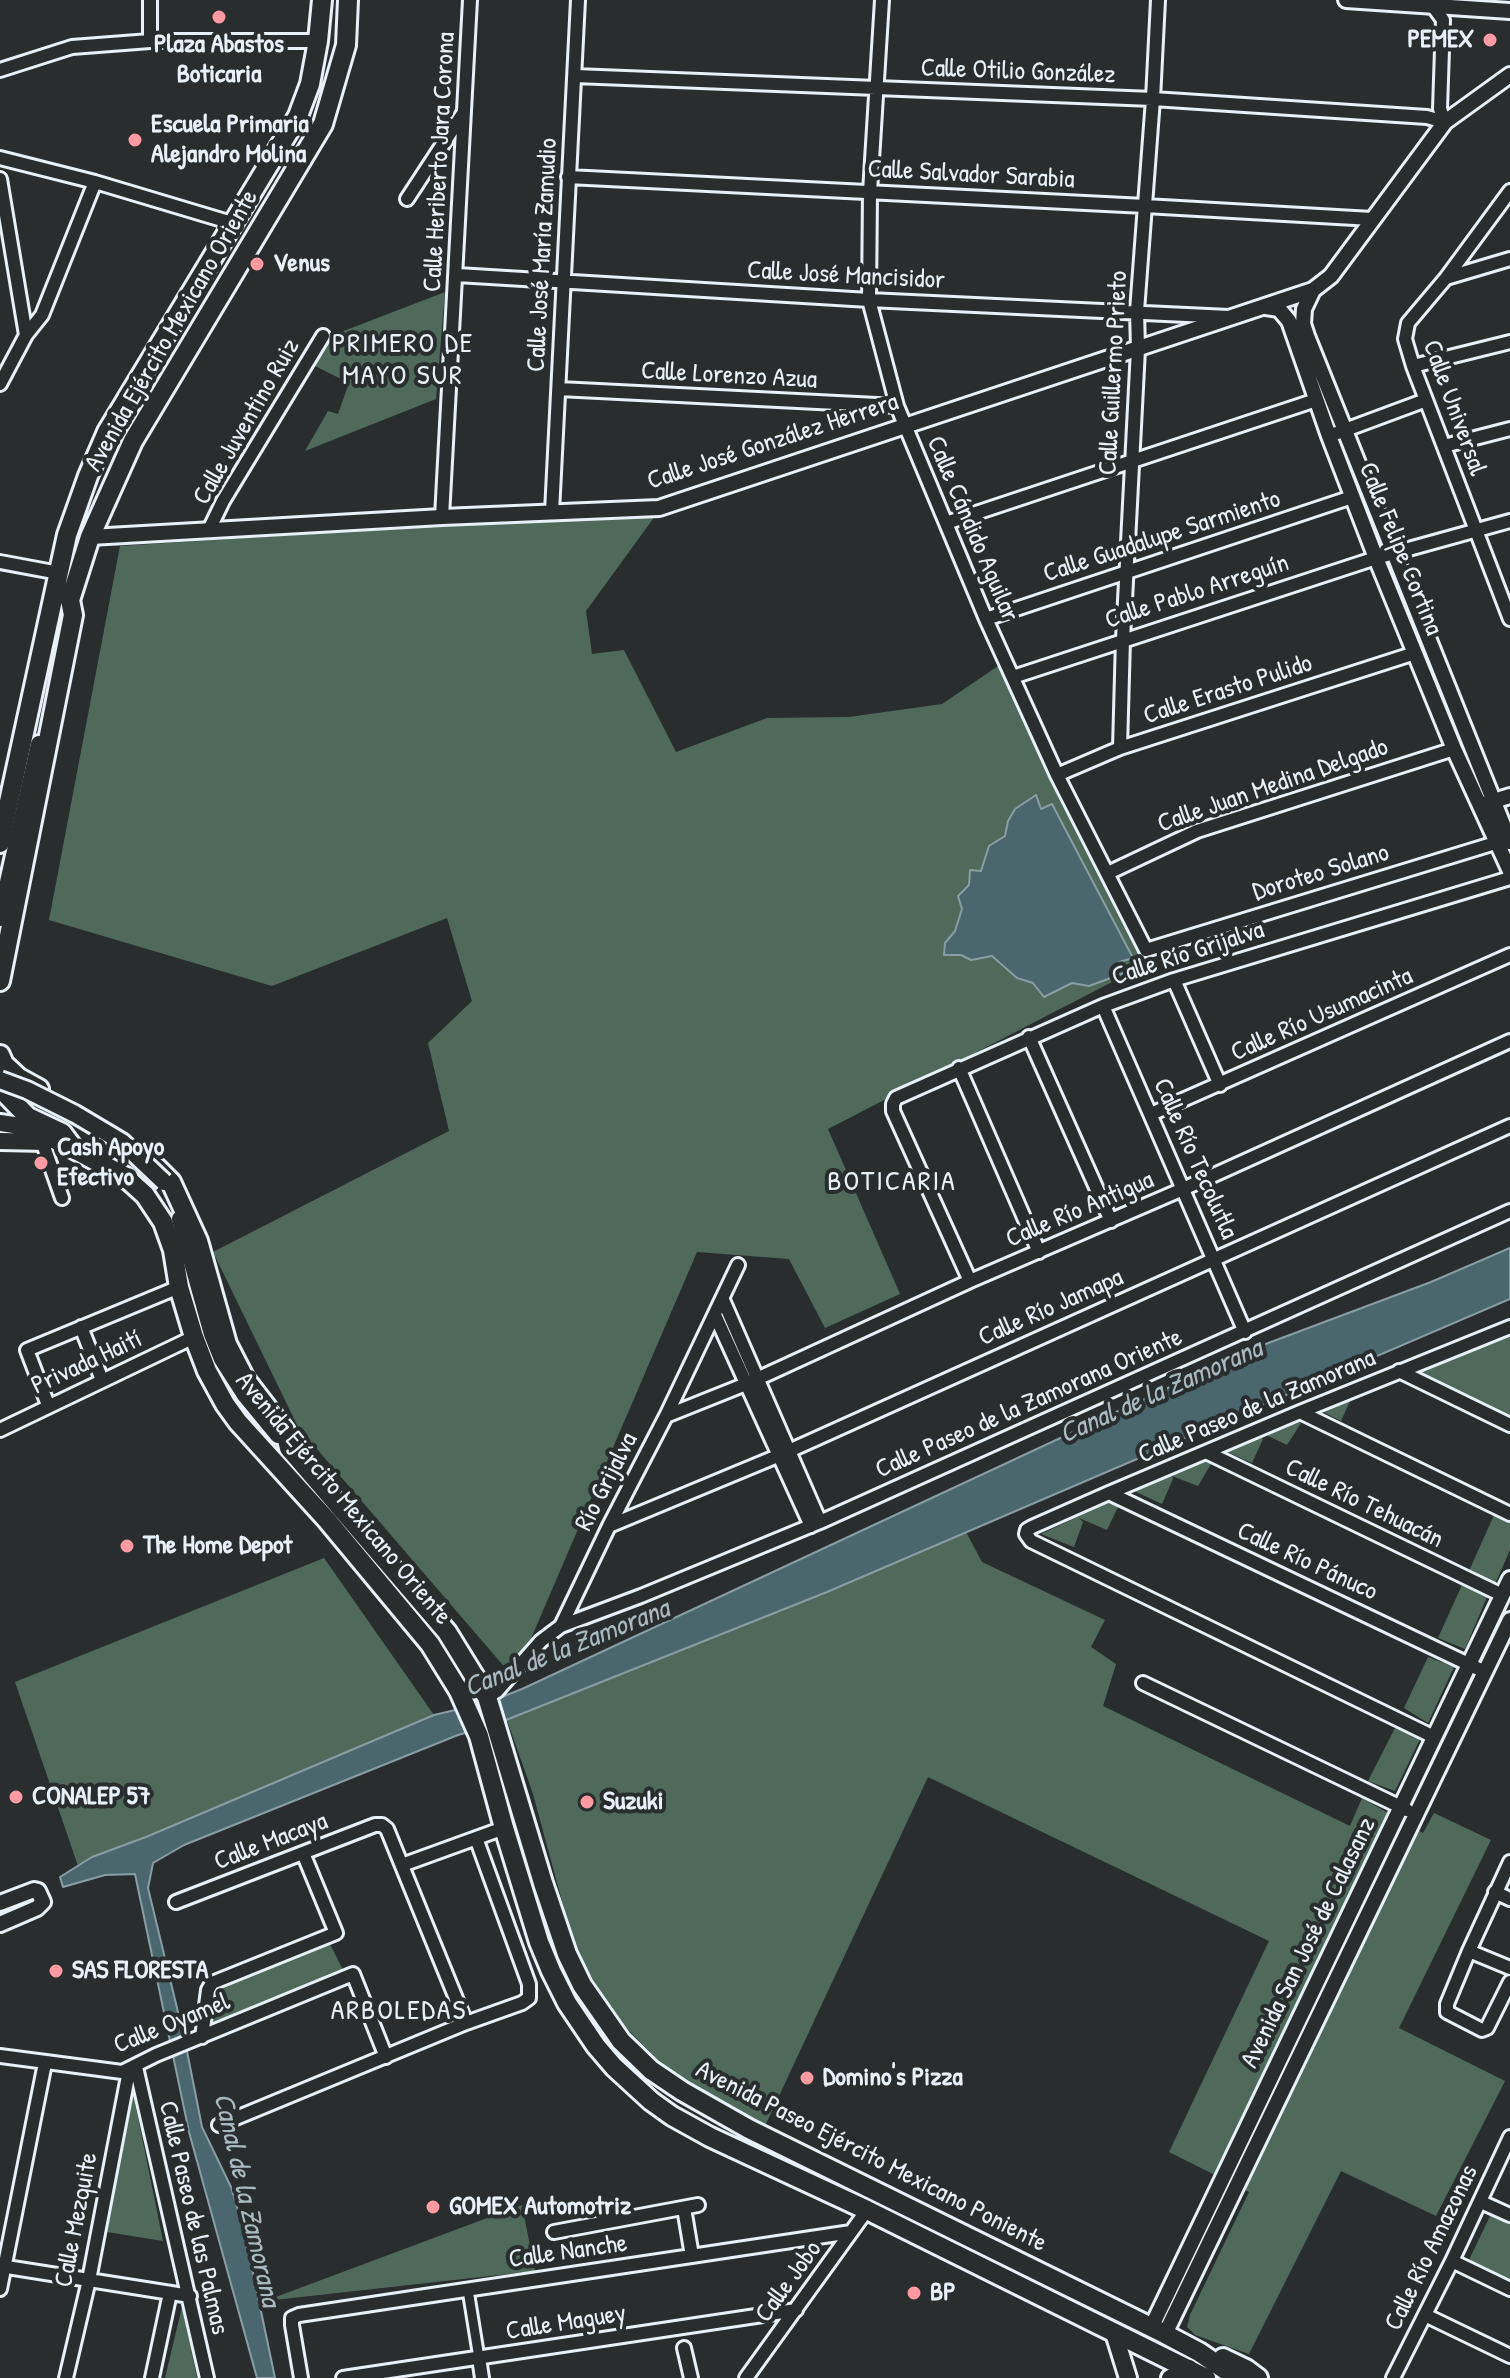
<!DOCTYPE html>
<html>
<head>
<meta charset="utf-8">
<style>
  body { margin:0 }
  canvas { display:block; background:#2a2d2e }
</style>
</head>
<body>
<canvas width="1510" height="2378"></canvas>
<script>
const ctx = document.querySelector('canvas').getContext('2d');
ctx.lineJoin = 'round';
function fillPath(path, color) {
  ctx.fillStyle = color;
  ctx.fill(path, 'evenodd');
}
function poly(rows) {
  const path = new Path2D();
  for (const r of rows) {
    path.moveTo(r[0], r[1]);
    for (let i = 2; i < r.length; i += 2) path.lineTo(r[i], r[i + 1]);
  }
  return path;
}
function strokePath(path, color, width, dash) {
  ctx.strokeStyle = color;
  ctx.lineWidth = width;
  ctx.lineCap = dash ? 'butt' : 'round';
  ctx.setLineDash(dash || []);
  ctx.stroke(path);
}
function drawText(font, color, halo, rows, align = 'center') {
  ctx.font = font + ' "Patrick Hand",sans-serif';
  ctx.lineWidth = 8;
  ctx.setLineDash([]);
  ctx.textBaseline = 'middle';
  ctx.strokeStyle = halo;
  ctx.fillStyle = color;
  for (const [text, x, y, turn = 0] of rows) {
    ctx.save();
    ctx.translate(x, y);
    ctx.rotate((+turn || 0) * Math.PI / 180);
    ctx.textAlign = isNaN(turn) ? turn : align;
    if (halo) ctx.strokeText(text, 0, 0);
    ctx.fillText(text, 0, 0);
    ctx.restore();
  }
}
fillPath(poly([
  [445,292,436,399,305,451,328,411,338,414,349,383,313,365,328,337],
  [658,512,586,611,592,654,624,650,676,752,767,718,849,717,942,704,1004,662,1145,965,828,1129,900,1294,825,1328,789,1259,697,1252,514,1678,298,1427,213,1252,449,1131,428,1043,472,1001,447,918,272,986,49,920,120,546],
  [1510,1331,1510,1416,1413,1372],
  [1351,1399,1341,1421,1321,1411,1330,1407],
  [1296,1420,1301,1423,1287,1445,1264,1434],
  [1259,1436,1263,1439,1252,1463,1225,1451],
  [1204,1459,1211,1464,1198,1486,1172,1476,1173,1479,1162,1504,1134,1491],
  [1112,1501,1119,1505,1107,1530,1079,1518,1083,1522,1074,1547,1041,1534],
  [1494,1515,1510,1521,1510,1550,1495,1584,1469,1571],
  [966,1532,982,1562,1105,1620,1091,1647,1116,1664,1103,1706,1350,1826,1362,1798,1423,1833,1434,1813,1491,1840,1399,2028,1505,2081,1436,2216,1341,2171,1249,2354,1195,2335,1187,2327,1190,2315,1249,2192,1169,2152,1269,1941,928,1777,764,2128,672,2074,621,2023,576,1953,533,1794,507,1720,827,1592],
  [324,1558,434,1715,78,1866,15,1682],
  [1462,1585,1487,1597,1465,1649,1438,1638],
  [1428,1657,1454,1667,1428,1723,1404,1708],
  [1395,1728,1421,1737,1395,1791,1368,1781],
  [330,1944,344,1972,211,2023,216,1985],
  [133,2093,163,2241,107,2232],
  [522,2205,535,2271,265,2301],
  [1491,2214,1510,2222,1510,2282,1469,2260],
  [182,2307,197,2378,165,2378]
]), '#4f6a5a');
const water = poly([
  [1036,795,1041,809,1052,804,1133,958,1119,962,1124,973,1089,986,1072,983,1044,997,1033,983,1017,978,992,956,971,960,961,955,944,955,945,943,955,931,962,909,958,896,969,885,970,870,981,871,989,846,1005,836,1008,821,1015,809,1036,795],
  [1510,1248,1510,1299,827,1592,496,1724,458,1735,184,1845,153,1863,148,1888,185,2041,202,2127,231,2187,244,2230,275,2378,257,2378,189,2132,135,1874,105,1875,63,1887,60,1877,92,1857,146,1837,434,1715,489,1702,522,1689,1247,1351,1431,1282,1510,1248]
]);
fillPath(water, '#49676c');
strokePath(water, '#899ea4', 2);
const pedestrian = poly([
  [468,2290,479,2358]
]);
const minor = poly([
  [882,0,870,192,869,300,897,406,986,619,1057,775,1146,950,1505,840],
  [1432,5,1443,20,1440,109,1445,122],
  [150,41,150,0],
  [0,70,72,47,150,41,318,41],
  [575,76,1153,99,1427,117,1445,122],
  [0,158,95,182,232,223],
  [568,177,1145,206,1372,219],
  [0,179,26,335],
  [1510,191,1446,278,1408,323,1405,339,1413,366,1510,619],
  [407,199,462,115],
  [457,275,869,300,1229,317],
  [1446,278,1510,259],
  [1413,366,1510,342],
  [0,384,26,335,42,315,95,182],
  [559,389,897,406],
  [1329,436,1426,400],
  [1444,446,1510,429],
  [552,512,578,0],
  [442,517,470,0],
  [946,523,1316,400],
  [209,530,223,501,323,336],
  [0,562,59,573],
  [986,619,1352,497],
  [1013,677,1376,558,1510,521],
  [1120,748,1123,639,1138,349,1137,311,1153,99,1158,0],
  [1057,775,1120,748,1415,653],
  [1108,873,1197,831,1454,749],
  [1174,980,1220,1085],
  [1103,1006,1245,1332],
  [1029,1037,1111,1221],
  [959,1068,1039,1252],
  [1151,1114,1510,955],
  [42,1141,62,1198],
  [970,1281,893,1111,893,1104,896,1098,1103,1006,1174,980,1510,878],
  [723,1300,820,1522],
  [715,1315,811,1526],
  [81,1327,102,1380],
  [1399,1371,1510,1425],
  [48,1405,27,1350,179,1287],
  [1300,1412,1510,1514],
  [666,1416,746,1384,970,1281,1183,1189,1510,1041],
  [0,1430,194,1337],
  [1206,1452,1502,1595],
  [1109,1493,1485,1672],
  [609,1526,780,1455,1510,1126],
  [561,1626,641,1596,820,1522,1510,1211],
  [1143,1683,1407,1810],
  [487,1697,497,1691,541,1641,561,1626,609,1526,666,1416,738,1265],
  [1434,1737,1031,1541,1026,1534,1027,1530,1032,1527,1109,1493,1300,1412,1510,1327],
  [1510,1862,1469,1951,1447,2004,1447,2012,1482,2030,1487,2028,1510,1982],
  [402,1865,504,1828],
  [1495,1892,1510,1899],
  [176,1902,375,1825,382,1825,387,1829,466,2023],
  [1469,1951,1510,1968],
  [202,2037,208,1990,212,1983,336,1933,303,1853],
  [0,2056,122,2072,156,2055,353,1974,386,2057],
  [136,2067,207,2378],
  [219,2125,466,2023,522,2003,529,1998,529,1984,476,1838],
  [1481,2202,1510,2215],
  [684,2208,692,2256],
  [554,2232,698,2205],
  [1452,2261,1510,2289],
  [0,2266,190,2296],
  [0,2289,45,2063],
  [1425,2315,1510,2356],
  [684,2348,691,2378],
  [479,2358,482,2378],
  [66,2378,89,2280,129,2071],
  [152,2378,170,2293],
  [301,2378,292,2325,292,2318,299,2315,851,2232],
  [343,2378,796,2310],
  [746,2378,867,2210],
  [1393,2378,1452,2261,1510,2137]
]);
const tertiary = poly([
  [1346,0,1510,11],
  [1313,290,1304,309,1303,324,1307,336,1510,842],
  [1266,307,1279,309,1289,321,1329,436,1376,558,1454,749,1510,871],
  [90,537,442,517,659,508,1313,290,1331,276,1445,122,1510,75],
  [1484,804,1510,796],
  [0,1903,34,1890,38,1891,43,1902,37,1908,0,1924],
  [1151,2328,1510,1579],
  [1165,2334,1510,1620]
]);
const secondary = poly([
  [0,918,39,744],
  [0,1123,20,1126,74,1149],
  [0,1141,46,1142],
  [180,1219,212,1334,222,1359,245,1395,278,1435],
  [1114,2333,1128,2378],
  [1170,2378,1189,2368]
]);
const primary = poly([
  [0,843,67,535,88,476,107,432,298,116,310,84,318,41,322,0],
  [0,981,73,615,70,600,90,537,133,441,323,124,346,45,348,0],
  [0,1055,4,1064,19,1078,39,1089],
  [0,1088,28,1117,62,1133,74,1149,124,1176,145,1195,163,1222,173,1250,179,1287,194,1337,207,1371,225,1404,238,1422,327,1520,430,1644,459,1691,479,1736,504,1828,539,1942,551,1971,567,2003,596,2046,614,2067,651,2101,672,2116,710,2137,867,2210,1206,2378],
  [156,1167,171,1182,198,1241,227,1344,245,1379,285,1431,289,1448,447,1632,487,1697,543,1883,567,1954,582,1985,621,2041,651,2070,682,2091,749,2129,1165,2334,1199,2352,1237,2378],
  [1223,2358,1246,2369,1258,2378]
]);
strokePath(pedestrian, '#e8f1f8', 15);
strokePath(minor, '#e8f1f8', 18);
strokePath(tertiary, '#e8f1f8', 20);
strokePath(secondary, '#e8f1f8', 22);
strokePath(primary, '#e8f1f8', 24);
strokePath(pedestrian, '#2a2d2e', 9);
strokePath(minor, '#2a2d2e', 12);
strokePath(tertiary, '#2a2d2e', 14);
strokePath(secondary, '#2a2d2e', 16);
strokePath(primary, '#2a2d2e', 18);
const secondaryBridge = poly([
  [0,1080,27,1090,75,1114,122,1142,164,1182]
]);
strokePath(secondaryBridge, '#e8f1f8', 22, []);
strokePath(secondaryBridge, '#2a2d2e', 16);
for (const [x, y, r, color] of [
  [219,17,8,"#ff9aa2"],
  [1490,40,8,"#ff9aa2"],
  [135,140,8,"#ff9aa2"],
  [257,264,8,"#ff9aa2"],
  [41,1163,8,"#ff9aa2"],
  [127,1546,8,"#ff9aa2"],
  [16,1797,8,"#ff9aa2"],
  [587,1802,8,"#ff9aa2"],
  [56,1971,8,"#ff9aa2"],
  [807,2078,8,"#ff9aa2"],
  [433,2207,8,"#ff9aa2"],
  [914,2293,8,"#ff9aa2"]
]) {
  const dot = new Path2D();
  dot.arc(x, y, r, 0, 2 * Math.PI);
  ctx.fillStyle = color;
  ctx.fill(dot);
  strokePath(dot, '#2a2d2e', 3);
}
drawText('bold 26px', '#e8f1f8', '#2a2d2e', [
  ["PEMEX",1474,40,"right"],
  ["Plaza Abastos",219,45,"center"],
  ["Boticaria",219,75,"center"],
  ["Escuela Primaria",151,125],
  ["Alejandro Molina",151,155],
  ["Venus",273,264],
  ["Cash Apoyo",57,1148],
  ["Efectivo",57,1178],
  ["The Home Depot",143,1546],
  ["CONALEP 57",32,1797],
  ["Suzuki",603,1802],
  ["SAS FLORESTA",72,1971],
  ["Domino's Pizza",823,2078],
  ["GOMEX Automotriz",449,2207],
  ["BP",930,2293]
], 'left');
drawText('26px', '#e8f1f8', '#2a2d2e', [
  ["Calle Otilio González",1018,72,2],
  ["Calle Heriberto Jara Corona",440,162,-87],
  ["Calle Salvador Sarabia",971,175,3],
  ["Calle José María Zamudio",543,255,-87],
  ["Calle José Mancisidor",846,276,3],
  ["Avenida Ejército Mexicano Oriente",172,331,-60],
  ["Calle Guillermo Prieto",1114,373,-87],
  ["Calle Lorenzo Azua",729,376,3],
  ["Calle Universal",1454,408,70],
  ["Calle Juventino Ruiz",247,422,-60],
  ["Calle José González Herrera",773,442,-18],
  ["Calle Cándido Aguilar",972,529,67],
  ["Calle Guadalupe Sarmiento",1162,537,-18],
  ["Calle Felipe Cortina",1400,549,68],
  ["Calle Pablo Arreguín",1197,592,-18],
  ["Calle Erasto Pulido",1228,690,-18],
  ["Calle Juan Medina Delgado",1273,786,-19],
  ["Doroteo Solano",1321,873,-17],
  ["Calle Río Grijalva",1188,954,-18],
  ["Calle Río Usumacinta",1322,1015,-24],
  ["Calle Río Tecolutla",1195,1159,66],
  ["Calle Río Antigua",1080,1210,-23],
  ["Calle Río Jamapa",1051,1308,-24],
  ["Privada Haití",87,1363,-25],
  ["Calle Paseo de la Zamorana Oriente",1029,1404,-24],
  ["Calle Paseo de la Zamorana",1257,1407,-23],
  ["Río Grijalva",607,1482,-63],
  ["Avenida Ejército Mexicano Oriente",343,1499,50],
  ["Calle Río Tehuacán",1364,1504,26],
  ["Calle Río Pánuco",1307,1562,25],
  ["Calle Macaya",271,1842,-21],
  ["Avenida San José de Calasanz",1309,1943,-64],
  ["Calle Oyamel",172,2024,-22],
  ["Avenida Paseo Ejército Mexicano Poniente",871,2157,27],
  ["Calle Paseo de las Palmas",193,2218,77],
  ["Calle Mezquite",77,2220,-79],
  ["Calle Río Amazonas",1432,2248,-64],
  ["Calle Nanche",568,2252,-8],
  ["Calle Jobo",789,2282,-54],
  ["Calle Maguey",566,2323,-9]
]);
ctx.letterSpacing = '2px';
drawText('28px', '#e8f1f8', '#2a2d2e', [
  ["PRIMERO DE",403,345],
  ["MAYO SUR",403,377],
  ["BOTICARIA",892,1183],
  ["ARBOLEDAS",399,2012]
]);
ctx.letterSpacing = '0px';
drawText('italic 28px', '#a8bac0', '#2a2d2e', [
  ["Canal de la Zamorana",1161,1392,-24],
  ["Canal de la Zamorana",567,1649,-22],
  ["Canal de la Zamorana",246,2200,77]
]);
</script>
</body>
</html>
